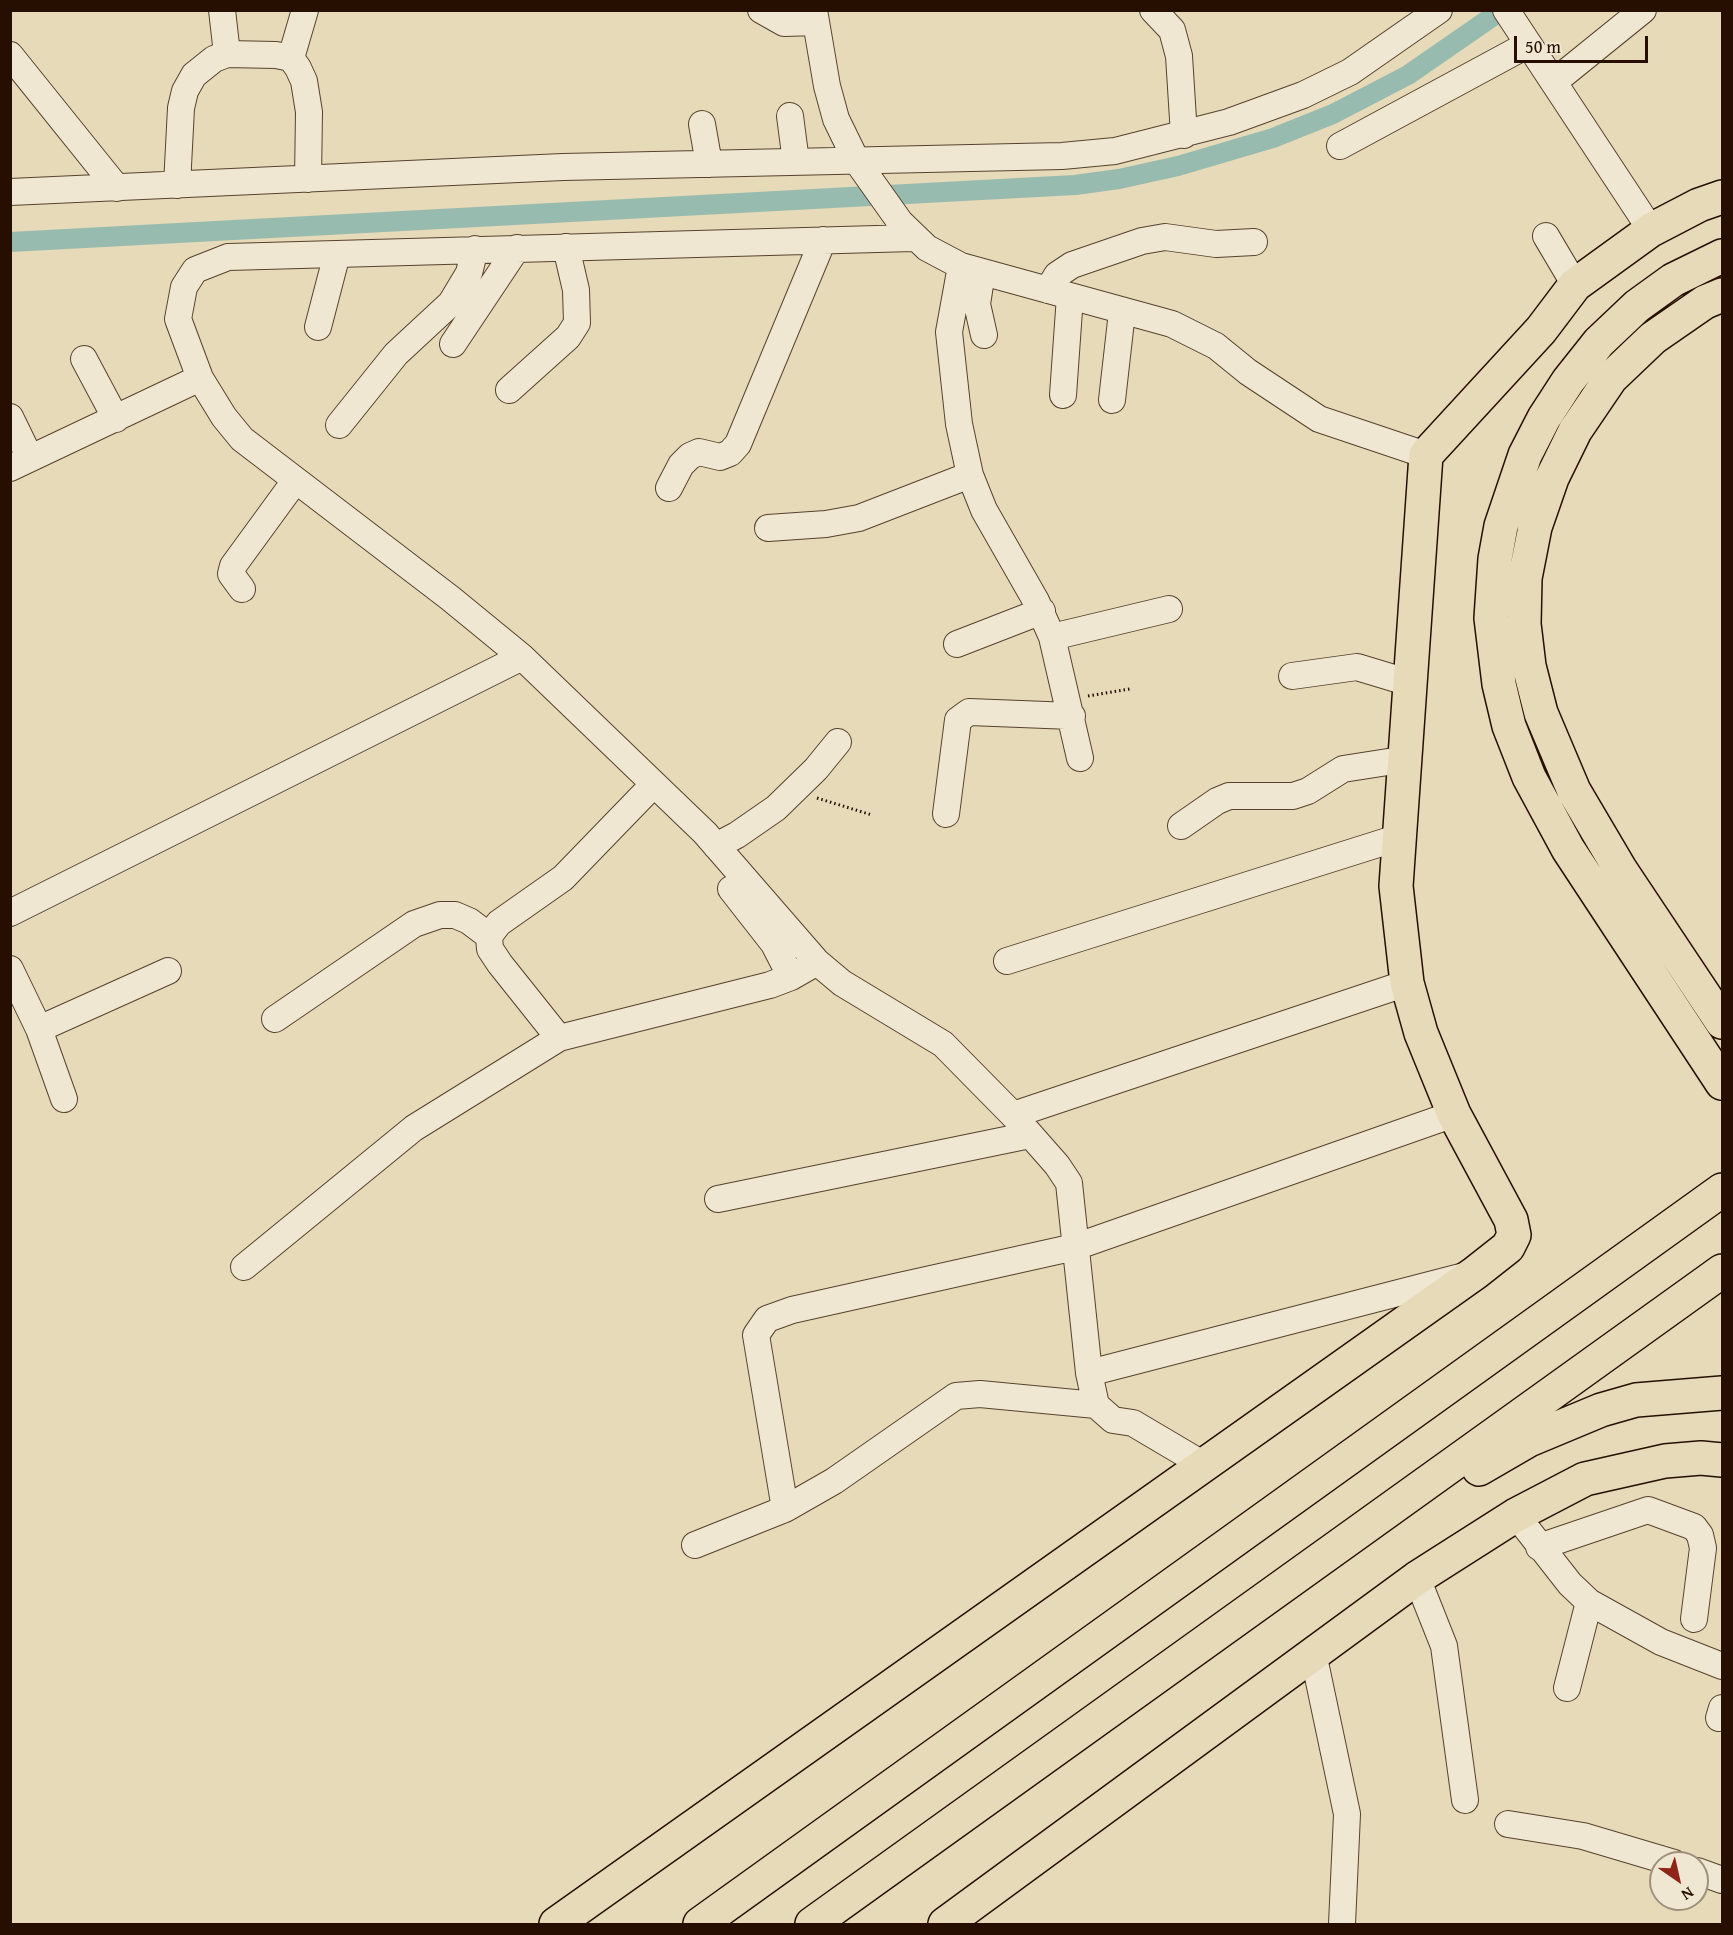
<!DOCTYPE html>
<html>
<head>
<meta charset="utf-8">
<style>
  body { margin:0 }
  #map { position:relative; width:1733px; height:1935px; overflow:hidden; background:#e7dab8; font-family:"Gentium Book Plus",serif }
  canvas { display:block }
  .frame { position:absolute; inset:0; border:12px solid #270f00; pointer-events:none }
  .north { position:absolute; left:1649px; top:1851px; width:60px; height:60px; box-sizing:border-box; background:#efe7d1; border:2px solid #9f917d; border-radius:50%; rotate:146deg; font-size:16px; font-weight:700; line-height:24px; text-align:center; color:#270f00 }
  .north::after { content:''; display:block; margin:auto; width:21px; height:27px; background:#8f2418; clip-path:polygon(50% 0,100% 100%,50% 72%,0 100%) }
  .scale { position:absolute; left:1514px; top:36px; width:134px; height:27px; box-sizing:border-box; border:3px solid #270f00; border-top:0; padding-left:8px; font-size:18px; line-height:21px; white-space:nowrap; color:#270f00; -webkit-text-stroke:4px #efe7d1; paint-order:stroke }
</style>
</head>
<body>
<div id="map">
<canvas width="1733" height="1935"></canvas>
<div class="frame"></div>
<div class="north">N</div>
<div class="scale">50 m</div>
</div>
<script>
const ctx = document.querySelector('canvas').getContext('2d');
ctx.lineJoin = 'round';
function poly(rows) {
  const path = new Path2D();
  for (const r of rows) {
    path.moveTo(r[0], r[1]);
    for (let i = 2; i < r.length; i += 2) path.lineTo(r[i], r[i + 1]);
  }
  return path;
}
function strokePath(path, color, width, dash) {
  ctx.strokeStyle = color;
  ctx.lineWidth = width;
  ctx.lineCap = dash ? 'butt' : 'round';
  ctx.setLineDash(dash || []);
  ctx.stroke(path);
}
strokePath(poly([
  [10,242,1075,185,1119,179,1178,166,1273,138,1333,114,1408,75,1502,10]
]), '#97bbae', 20);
const minor = poly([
  [222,10,227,54],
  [761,10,784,23,816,22],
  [814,10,827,86,836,119,856,160,900,222,927,248,961,266,1172,324,1216,346,1248,372,1319,419,1426,455],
  [1153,10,1172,30,1179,56,1184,135],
  [1506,10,1651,230],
  [10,55,117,188],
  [291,58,305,10],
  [1554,82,1643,10],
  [790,116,796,162],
  [702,124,709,164],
  [1340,146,1527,45],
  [177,185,181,108,185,91,194,75,214,59,227,54,276,55,291,58,298,68,304,81,309,112,308,179],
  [10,192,563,167,1062,156,1115,151,1229,122,1303,95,1350,72,1439,10],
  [1546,236,1575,285],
  [913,238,228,257,195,270,184,287,178,319,200,378,224,417,242,439,450,598,522,657,705,833,817,962,842,983,943,1044,1013,1115,1057,1165,1069,1183,1089,1373,1096,1405,1113,1420,1133,1423,1204,1465],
  [961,266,949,332,959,424,970,475,984,510,1036,601,1052,637,1080,758],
  [982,272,977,304,984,335],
  [1048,290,1057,275,1072,265,1142,241,1165,237,1216,244,1254,242],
  [318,327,337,254],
  [453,344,517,248],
  [84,359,116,419],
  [509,390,568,337,577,323,576,290,566,247],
  [1063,395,1070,296],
  [1112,400,1122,312],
  [10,417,30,458],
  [339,425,396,354,451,303,469,273,475,249],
  [10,468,200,378],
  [669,488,681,465,690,456,699,452,720,457,730,453,738,444,823,240],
  [768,528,826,524,859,518,970,475],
  [242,589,231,574,233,566,295,481],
  [1052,637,1169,609],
  [957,644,1042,611],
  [1292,676,1357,667,1410,683],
  [946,814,958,720,969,712,1072,716],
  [1181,826,1217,801,1229,796,1293,796,1308,791,1343,769,1407,759],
  [716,846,737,835,776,808,816,769,838,742],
  [731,889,774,944,791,977],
  [10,913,522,657],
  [1007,961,1397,838],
  [10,969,39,1029,64,1099],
  [275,1019,414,924,440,915,455,915,469,921,489,936],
  [39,1029,168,971],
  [559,1038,500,964,490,949,489,936,499,923,563,878,654,784],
  [1013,1115,1407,983],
  [718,1199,1030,1135],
  [244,1267,414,1128,559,1038,770,985,791,977,817,962],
  [1089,1373,1464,1276],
  [1096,1405,980,1394,956,1396,834,1481,785,1509,756,1335,767,1319,792,1310,1075,1247,1454,1114],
  [1516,1515,1570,1584,1589,1602,1661,1642,1722,1666],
  [695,1545,785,1509],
  [1539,1547,1648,1510,1694,1527,1700,1535,1703,1548,1694,1619],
  [1417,1578,1444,1646,1465,1800],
  [1313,1653,1347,1814,1342,1924],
  [1567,1688,1589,1602],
  [1719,1718,1722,1708],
  [1508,1824,1583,1836,1674,1863],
  [1697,1871,1722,1880]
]);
const major = poly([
  [556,1924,1475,1273,1508,1247,1514,1235,1511,1220,1454,1114,1421,1033,1407,983,1396,886,1426,455,1541,330,1575,285,1651,230,1699,205,1722,197],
  [945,1924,1417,1578,1516,1515,1585,1479,1665,1461,1701,1458,1722,1460]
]);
const highway = poly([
  [1722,256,1673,280,1637,306,1599,342,1568,381,1544,418,1525,455,1501,526,1495,559,1491,618,1499,684,1509,726,1529,777,1568,849,1722,1083],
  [1722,295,1705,302,1653,338,1611,378,1575,431,1552,478,1535,527,1525,578,1524,624,1529,666,1541,713,1574,791,1620,869,1722,1022],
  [1479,1469,1529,1440,1601,1410,1636,1400,1722,1393],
  [700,1924,1722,1190],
  [812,1924,1722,1271]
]);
strokePath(minor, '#57422e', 28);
strokePath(major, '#270f00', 36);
strokePath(highway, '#270f00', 36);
strokePath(poly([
  [1088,696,1130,689],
  [817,798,872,815]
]), '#270f00', 3, [1.5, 3]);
strokePath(minor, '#efe7d1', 26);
strokePath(major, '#e7dab8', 33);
strokePath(highway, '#e7dab8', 33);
</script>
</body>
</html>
